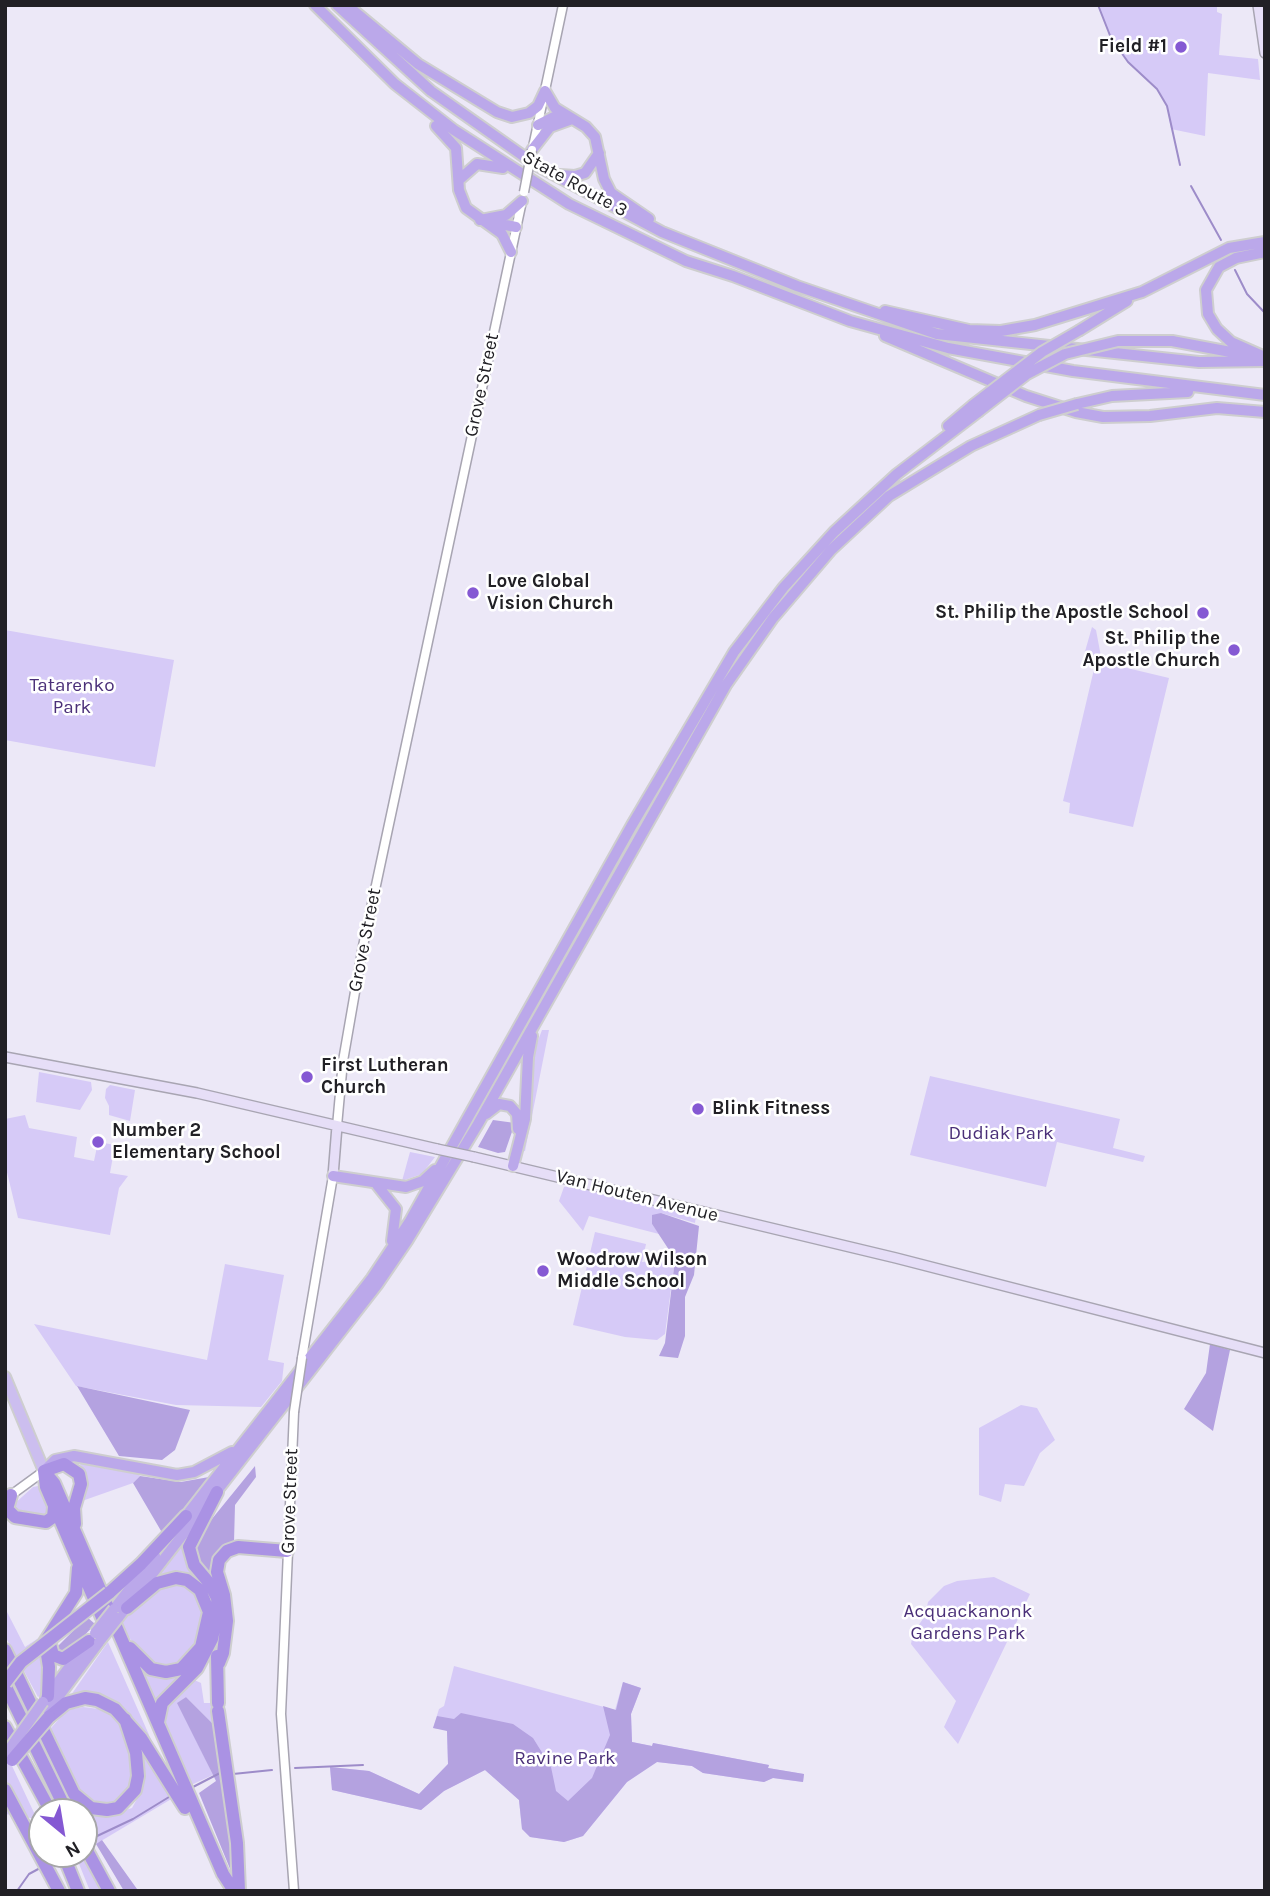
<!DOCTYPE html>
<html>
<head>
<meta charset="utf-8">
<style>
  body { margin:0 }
  #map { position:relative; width:1270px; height:1896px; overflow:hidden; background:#ece8f7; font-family:Karla,sans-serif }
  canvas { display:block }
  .frame { position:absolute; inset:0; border:7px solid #212025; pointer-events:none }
  .north { position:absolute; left:28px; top:1798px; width:70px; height:70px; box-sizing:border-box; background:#fff; border:2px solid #a6a6a8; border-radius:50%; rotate:150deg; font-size:19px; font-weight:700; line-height:28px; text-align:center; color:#212025 }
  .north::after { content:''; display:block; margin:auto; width:24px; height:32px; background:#8559d3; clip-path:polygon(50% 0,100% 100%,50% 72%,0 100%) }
</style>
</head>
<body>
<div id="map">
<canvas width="1270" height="1896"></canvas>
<div class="frame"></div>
<div class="north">N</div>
</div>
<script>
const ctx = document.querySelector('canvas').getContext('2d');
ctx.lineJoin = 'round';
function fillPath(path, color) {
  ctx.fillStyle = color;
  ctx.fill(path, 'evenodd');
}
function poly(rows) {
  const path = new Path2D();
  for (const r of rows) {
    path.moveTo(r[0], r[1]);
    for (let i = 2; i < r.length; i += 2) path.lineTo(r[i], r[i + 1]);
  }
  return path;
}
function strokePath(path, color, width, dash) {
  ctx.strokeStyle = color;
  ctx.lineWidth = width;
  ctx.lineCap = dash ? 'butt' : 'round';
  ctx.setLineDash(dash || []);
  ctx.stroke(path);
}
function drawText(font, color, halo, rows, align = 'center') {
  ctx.font = font + ' Karla,sans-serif';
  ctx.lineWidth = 5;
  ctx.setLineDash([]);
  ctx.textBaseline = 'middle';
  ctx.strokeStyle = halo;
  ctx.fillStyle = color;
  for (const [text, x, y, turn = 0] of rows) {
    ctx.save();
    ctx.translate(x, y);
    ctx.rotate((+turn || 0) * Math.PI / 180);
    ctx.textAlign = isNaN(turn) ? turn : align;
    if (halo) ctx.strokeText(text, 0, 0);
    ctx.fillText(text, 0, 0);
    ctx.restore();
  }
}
fillPath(poly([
  [1098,5,1217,5,1217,12,1222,14,1219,55,1258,59,1260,80,1208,73,1205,136,1171,129,1167,106,1158,89,1128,62,1111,38],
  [1092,627,1096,630,1102,662,1169,678,1133,827,1069,813,1070,803,1063,801,1095,665,1082,662],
  [5,630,174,660,155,767,5,740],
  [542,1030,549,1030,525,1151,521,1152,531,1059],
  [39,1072,91,1082,92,1090,80,1110,36,1102],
  [930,1076,1120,1119,1113,1148,1145,1156,1143,1162,1057,1142,1046,1187,910,1155],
  [110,1085,135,1090,130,1121,109,1115,109,1106,105,1098,106,1089],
  [25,1115,29,1128,77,1137,74,1157,94,1161,98,1142,115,1145,110,1173,128,1176,119,1188,110,1235,18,1218,5,1164,5,1119],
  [410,1152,435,1157,422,1174,402,1181],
  [570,1186,696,1215,695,1223,661,1213,652,1224,659,1234,589,1216,583,1231,559,1201,564,1187],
  [595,1232,646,1244,642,1262,675,1259,665,1334,657,1340,625,1337,573,1325],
  [225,1264,284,1275,268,1360,284,1363,282,1381,261,1407,176,1405,76,1386,34,1324,207,1360],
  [1021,1405,1037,1408,1055,1440,1040,1453,1024,1486,1005,1484,1001,1502,979,1495,979,1428],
  [77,1461,137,1473,140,1476,133,1483,82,1501,87,1482,84,1469],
  [38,1486,42,1488,51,1517,16,1515,13,1505,33,1487],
  [190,1533,188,1538,212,1597,210,1598,203,1588,156,1578],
  [994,1577,1030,1594,958,1744,944,1727,956,1701,911,1644,913,1633,925,1616,928,1602,944,1586,957,1581],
  [175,1582,194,1589,205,1612,199,1643,180,1665,157,1668,139,1652,121,1625,133,1609,157,1587],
  [5,1608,25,1647,43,1635,47,1691,38,1697,5,1636],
  [108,1642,161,1762,118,1704,100,1695,71,1695],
  [454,1666,615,1710,623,1682,641,1688,631,1714,632,1742,652,1746,653,1743,769,1765,768,1768,804,1774,803,1782,773,1778,764,1782,703,1773,692,1766,657,1762,627,1782,583,1836,564,1842,530,1837,522,1829,519,1800,485,1770,444,1791,421,1810,332,1790,330,1767,369,1771,419,1794,448,1764,447,1730,433,1728,439,1709,444,1706],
  [143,1670,164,1679,190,1672,156,1704],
  [192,1679,201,1683,204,1703,212,1703,215,1726,186,1697,178,1703,213,1775,191,1785,162,1725,168,1700],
  [83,1707,99,1709,112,1715,125,1728,136,1775,131,1792,119,1803,102,1808,78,1793,51,1737,51,1728,67,1710],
  [141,1744,173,1798,96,1844,84,1812,78,1805,104,1817,132,1808,143,1788],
  [5,1751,37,1819,5,1814,5,1790,9,1785,5,1781],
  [75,1854,81,1854,101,1891,90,1891]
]), '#d6caf7');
fillPath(poly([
  [493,1120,515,1123,505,1152,498,1153,478,1147],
  [661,1213,699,1226,694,1275,685,1297,685,1336,678,1358,659,1356,665,1343,675,1259,652,1224,652,1215],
  [1210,1344,1230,1350,1213,1431,1184,1409,1206,1373],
  [77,1386,190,1410,175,1450,162,1460,119,1456],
  [255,1466,256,1477,235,1505,234,1542,214,1572,203,1569,196,1549,207,1525],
  [140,1476,181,1482,209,1477,164,1536,133,1483],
  [87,1617,95,1624,70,1651,61,1654,56,1648],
  [623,1682,641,1688,631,1714,632,1742,652,1746,653,1743,769,1765,768,1768,804,1774,803,1782,773,1778,764,1782,703,1773,692,1766,657,1762,627,1782,583,1836,564,1842,530,1837,522,1829,519,1800,485,1770,444,1791,421,1810,332,1790,330,1767,369,1771,419,1794,448,1764,447,1731,433,1728,437,1716,454,1719,461,1713,513,1724,533,1738,551,1767,556,1791,568,1801,592,1778,610,1735,603,1706,616,1710],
  [186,1697,215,1726,235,1881,199,1793,216,1781,177,1703],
  [102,1840,137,1889,138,1891,124,1891,96,1844]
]), '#b4a2e0');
strokePath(poly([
  [1098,5,1111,38,1128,62,1157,89,1167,106,1180,165],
  [1191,186,1221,240],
  [1235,270,1247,294,1265,313],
  [295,1768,363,1765],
  [233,1774,272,1770],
  [193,1787,220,1773],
  [95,1837,133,1819,169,1797],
  [17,1891,29,1874,42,1867]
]), '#9d8cc9', 2);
const tertiary = poly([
  [533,147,563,5],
  [337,1126,343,1061,363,946,522,201],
  [302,1358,333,1176],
  [7,1498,44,1471],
  [294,1891,281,1714,294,1412]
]);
const secondary = poly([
  [1258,5,1265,53],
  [5,1057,197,1093,437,1149],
  [474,1157,896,1258,1265,1353],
  [333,1176,337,1126]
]);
const primary = poly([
  [5,1377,44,1471]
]);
const trunk = poly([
  [315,5,395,84,454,130,569,204,686,261,733,276,850,321,948,348,1073,371,1265,395],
  [337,5,431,91,536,165,662,232,797,286,937,334,1199,362,1265,361],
  [348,6,418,64,497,112,512,117,529,113,538,106,545,91],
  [545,91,555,108,586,127,595,137,604,179,611,193,649,219],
  [538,125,554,117,566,119],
  [436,126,456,148,459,190,466,208,502,234,511,252],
  [532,150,550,127,572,119],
  [560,175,575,176,585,173,599,153],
  [460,179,477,164,503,168],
  [480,220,506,215,522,201],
  [490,222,516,227],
  [1265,252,1236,258,1219,267,1206,290,1208,314,1217,329,1231,342,1265,357],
  [885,311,969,330,1001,331,1035,325,1142,292,1229,248,1265,242],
  [1080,330,1127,301],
  [885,336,1026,396,1076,412,1103,417,1150,416,1217,408,1265,412],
  [1172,341,1252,356],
  [1077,404,1112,396,1188,392],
  [948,426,973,405],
  [486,1114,499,1104,510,1106,517,1114,518,1129],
  [513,1166,525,1119,528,1057,532,1036],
  [333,1176,406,1187,423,1181,435,1170],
  [377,1185,396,1209,392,1241],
  [44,1471,55,1460,74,1456,177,1475,194,1472,232,1452],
  [182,1521,372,1278,410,1221,632,825,734,652,783,588,834,532,897,474,978,412],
  [114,1609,155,1556],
  [118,1618,377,1285,407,1241,478,1124,726,685,773,618,831,550,889,496,971,446,1039,415],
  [46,1698,85,1646],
  [47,1712,99,1642]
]);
const motorway = poly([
  [44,1471,54,1483,223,1874,234,1891],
  [44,1471,46,1487,107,1629],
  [44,1471,64,1464,79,1474,81,1484,74,1508,75,1524],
  [11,1495,7,1509,15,1517,46,1522,53,1517,54,1507],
  [109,1593,141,1564,186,1516],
  [127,1608,157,1583,176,1578,187,1580,200,1590,209,1612,201,1647,181,1669,166,1672,151,1669,130,1648],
  [50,1644,53,1655,63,1659,89,1641],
  [5,1650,74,1794,91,1808,107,1810,118,1808,135,1790,138,1776,136,1753,125,1719],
  [217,1656,218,1703],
  [219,1663,223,1653,227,1621,224,1595,217,1572,219,1560,227,1551,238,1547,287,1551],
  [5,1685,67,1812],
  [48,1696,49,1667,45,1642,76,1593,78,1568],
  [218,1711,237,1843,239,1891],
  [49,1717,66,1703,85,1698,97,1700,115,1709,141,1738,185,1808],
  [158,1722,162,1703,197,1668,212,1639,218,1611,217,1598,210,1584,194,1565,189,1547,217,1492],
  [5,1727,51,1812],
  [5,1790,59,1891],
  [84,1845,109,1891],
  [63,1854,78,1891]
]);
strokePath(tertiary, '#a8a5b2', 11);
strokePath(secondary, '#a8a5b2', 12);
strokePath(primary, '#cececf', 14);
strokePath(trunk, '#cececf', 14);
strokePath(motorway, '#cececf', 16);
strokePath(tertiary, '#fff', 8);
strokePath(secondary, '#e6def7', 9);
strokePath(primary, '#ccbeef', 10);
strokePath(trunk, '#bba8ea', 10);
strokePath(motorway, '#aa92e4', 12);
const tertiaryBridge = poly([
  [524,192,532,150],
  [294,1412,302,1358]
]);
const secondaryBridge = poly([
  [437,1149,474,1157]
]);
const trunkBridge = poly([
  [973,405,1042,352,1080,330],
  [978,412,1027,374,1065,354,1118,341,1172,341],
  [1039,415,1077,404],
  [95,1633,114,1609],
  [99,1642,118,1618],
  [8,1751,43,1702]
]);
const motorwayBridge = poly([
  [5,1683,21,1662,109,1593],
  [12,1760,49,1717]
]);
strokePath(tertiaryBridge, '#a8a5b2', 11, []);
strokePath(secondaryBridge, '#a8a5b2', 12, []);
strokePath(trunkBridge, '#cececf', 14, []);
strokePath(motorwayBridge, '#cececf', 16, []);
strokePath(tertiaryBridge, '#fff', 8);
strokePath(secondaryBridge, '#e6def7', 9);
strokePath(trunkBridge, '#bba8ea', 10);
strokePath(motorwayBridge, '#aa92e4', 12);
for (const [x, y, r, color] of [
  [1181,47,7,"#8559d3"],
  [473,593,7,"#8559d3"],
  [1203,613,7,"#8559d3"],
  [1234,650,7,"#8559d3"],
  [307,1077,7,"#8559d3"],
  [698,1109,7,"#8559d3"],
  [98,1142,7,"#8559d3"],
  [543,1271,7,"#8559d3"]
]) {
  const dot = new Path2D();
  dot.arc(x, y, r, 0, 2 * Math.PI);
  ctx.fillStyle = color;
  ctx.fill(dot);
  strokePath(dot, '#fff', 2.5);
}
drawText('bold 19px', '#212025', '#fff', [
  ["Field #1",1167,47,"right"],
  ["Love Global",487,582],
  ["Vision Church",487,604],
  ["St. Philip the Apostle School",1189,613,"right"],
  ["St. Philip the",1220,639,"right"],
  ["Apostle Church",1220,661,"right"],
  ["First Lutheran",321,1066],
  ["Church",321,1088],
  ["Blink Fitness",712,1109],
  ["Number 2",112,1131],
  ["Elementary School",112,1153],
  ["Woodrow Wilson",557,1260],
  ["Middle School",557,1282]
], 'left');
drawText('19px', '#212025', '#fff', [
  ["State Route 3",575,184,29],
  ["Grove Street",482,385,-78],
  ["Grove Street",365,940,-79],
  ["Van Houten Avenue",637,1196,14],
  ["Grove Street",290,1501,-88]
]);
drawText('19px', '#4a2f78', '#fff', [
  ["Tatarenko",72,686],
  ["Park",72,708],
  ["Dudiak Park",1001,1134],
  ["Acquackanonk",968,1612],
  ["Gardens Park",968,1634],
  ["Ravine Park",565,1759]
]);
</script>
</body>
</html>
